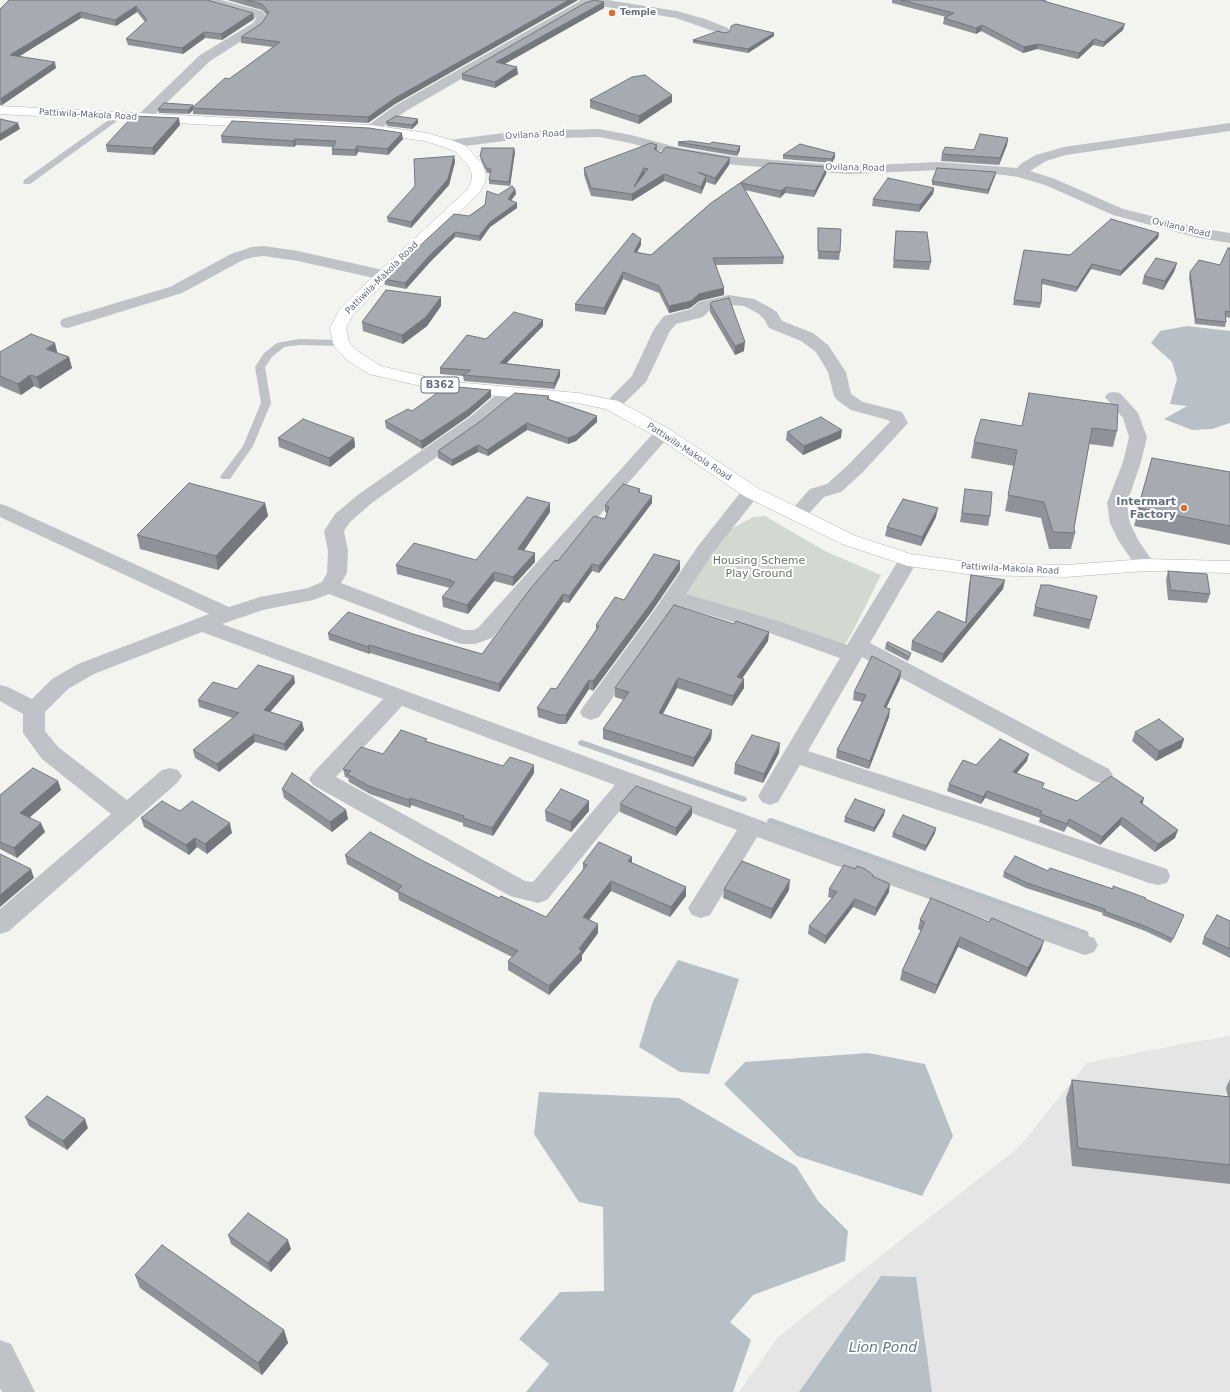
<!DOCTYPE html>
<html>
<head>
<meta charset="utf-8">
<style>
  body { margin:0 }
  canvas { display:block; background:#f3f4f0 }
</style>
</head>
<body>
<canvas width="1230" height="1392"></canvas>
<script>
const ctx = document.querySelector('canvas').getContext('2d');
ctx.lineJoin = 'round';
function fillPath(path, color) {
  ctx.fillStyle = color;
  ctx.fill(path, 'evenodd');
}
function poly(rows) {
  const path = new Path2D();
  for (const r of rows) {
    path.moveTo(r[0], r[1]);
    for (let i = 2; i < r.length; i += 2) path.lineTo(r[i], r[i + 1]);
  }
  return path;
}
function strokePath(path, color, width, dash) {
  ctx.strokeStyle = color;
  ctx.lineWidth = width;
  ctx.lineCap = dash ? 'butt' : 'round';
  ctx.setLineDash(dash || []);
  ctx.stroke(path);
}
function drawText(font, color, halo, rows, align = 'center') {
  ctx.font = font + ' "DejaVu Sans",sans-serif';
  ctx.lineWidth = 4;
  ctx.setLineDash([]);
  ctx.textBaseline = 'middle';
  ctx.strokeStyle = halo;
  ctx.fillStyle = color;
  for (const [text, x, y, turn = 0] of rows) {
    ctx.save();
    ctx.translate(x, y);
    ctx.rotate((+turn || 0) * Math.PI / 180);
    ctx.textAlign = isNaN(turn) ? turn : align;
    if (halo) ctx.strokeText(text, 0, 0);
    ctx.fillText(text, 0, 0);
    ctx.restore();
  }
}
fillPath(poly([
  [1230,1036,1230,1392,739,1392,778,1337,1019,1147,1087,1063,1187,1043]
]), '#e4e5e4');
fillPath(poly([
  [765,516,825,551,881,575,853,631,844,646,696,599,686,593,690,580,731,529,753,517]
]), '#d2d9d0');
fillPath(poly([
  [1187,326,1230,331,1230,423,1212,429,1192,430,1164,419,1187,406,1170,404,1177,379,1172,362,1151,343,1160,331],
  [678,960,739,979,709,1074,680,1072,639,1047,653,1001],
  [868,1053,925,1064,953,1136,922,1196,797,1156,724,1084,745,1062],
  [539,1092,679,1098,796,1166,818,1201,848,1231,845,1261,753,1295,730,1322,751,1340,733,1392,526,1392,549,1364,519,1339,560,1292,604,1291,603,1207,579,1202,534,1134],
  [881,1276,916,1277,932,1392,799,1392]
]), '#b7c0c6');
fillPath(poly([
  [582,740,746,797,747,799,746,801,743,802,740,801,579,745,578,743,579,741,582,740],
  [771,818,1087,931,1089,934,1087,937,1084,938,1081,937,768,823,767,821,768,819,771,818]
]), '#b7c0c6');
const primary = poly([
  [0,106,370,125,427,133,454,141,466,146,482,164,486,175,485,183,480,192,371,296,352,316,346,328,349,342,359,352,381,366,443,381,578,393,618,401,669,429,758,488,856,536,911,554,975,563,1066,565,1145,559,1230,561,1230,573,1145,571,1066,577,975,575,908,566,842,544,744,496,657,437,606,409,578,403,443,391,369,374,347,360,335,347,333,343,330,328,339,310,359,290,467,190,471,183,472,175,468,165,456,152,444,147,425,141,370,133,0,114,0,106]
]);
strokePath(primary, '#b2b5ba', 1);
fillPath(poly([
  [117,114,123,114,124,116,30,184,24,184,23,182,24,180,117,114],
  [299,339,341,340,346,343,341,346,299,345,284,347,272,357,265,367,271,403,253,446,230,479,222,479,220,477,243,446,261,403,255,367,264,353,277,343,299,339]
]), '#bfc2c6');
fillPath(poly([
  [202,0,221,0,262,11,268,18,262,28,210,61,149,120,144,121,139,120,137,117,139,114,200,55,253,23,256,19,254,17,204,3,202,0],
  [579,0,607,0,677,11,705,19,728,28,730,31,728,34,724,35,676,18,594,5,584,8,406,111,375,132,370,133,365,132,363,129,396,105,580,1,579,0],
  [1230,123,1230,131,1066,155,1046,161,1030,171,1055,179,1123,209,1200,228,1230,233,1230,243,1199,238,1113,215,1045,185,1018,177,1004,175,939,170,849,174,736,165,679,156,630,143,599,137,520,139,449,148,444,147,442,144,444,141,449,140,520,131,599,129,631,135,680,148,736,157,849,166,939,162,1017,168,1022,163,1036,155,1064,147,1230,123],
  [264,246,298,251,383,270,389,272,391,275,389,278,383,280,298,261,264,256,254,257,243,260,182,293,68,328,62,327,60,323,62,319,170,287,231,254,252,247,264,246],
  [729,295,754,299,771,308,777,312,782,321,813,333,828,345,846,372,851,394,863,402,902,412,908,423,862,473,841,492,824,497,804,519,797,521,790,519,787,515,810,489,827,484,848,465,890,422,888,420,851,410,837,400,834,396,828,372,816,352,801,341,769,328,764,319,759,314,744,306,729,305,711,309,703,317,676,324,670,331,646,382,618,409,612,410,606,409,603,405,632,376,654,329,664,316,691,309,699,302,729,295],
  [510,387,516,388,519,392,516,396,482,425,373,502,350,522,344,531,348,551,347,573,341,583,464,630,473,630,478,628,657,429,663,428,669,429,672,433,492,638,475,644,462,644,455,642,329,594,313,600,263,610,222,624,760,820,1094,938,1098,945,1094,952,1085,955,1076,952,757,837,710,915,701,918,692,915,688,908,737,830,635,792,547,900,538,903,510,896,313,785,309,779,313,773,383,699,202,632,94,674,68,689,45,712,45,731,58,747,127,800,162,770,170,768,178,770,182,776,178,782,9,931,0,934,0,909,111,814,42,759,23,733,23,714,0,701,0,685,8,687,32,699,52,679,78,664,209,614,0,517,0,504,7,506,229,607,260,597,308,588,322,582,327,573,328,551,324,531,335,514,359,494,470,417,504,388,510,387],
  [402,706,615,785,533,882,525,881,336,777,402,706],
  [1114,392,1120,393,1138,413,1147,437,1141,462,1127,503,1130,523,1138,540,1155,565,1152,569,1145,571,1138,569,1118,540,1110,523,1107,503,1123,462,1129,437,1123,418,1105,397,1108,393,1114,392],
  [751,486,758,488,761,492,712,554,686,594,778,621,847,645,901,556,908,554,915,556,918,560,870,643,1109,769,1113,775,1109,781,1101,783,1093,781,862,657,808,751,1000,813,1167,869,1170,876,1167,883,1158,885,1149,883,984,825,800,765,778,802,770,805,762,802,758,796,840,658,764,631,678,606,599,717,591,720,583,717,580,712,583,707,653,612,698,546,744,488,751,486],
  [0,1340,11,1344,35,1392,2,1392,0,1388,0,1340]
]), '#bfc2c6');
fillPath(primary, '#fff');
fillPath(poly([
  [207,0,253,13,254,19,222,40,205,38,183,54,128,45,126,39,145,22,137,12,116,26,81,18,19,56,56,68,2,105,0,105,0,9],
  [227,0,578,0,395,104,368,123,193,114,193,110,189,114,159,113,158,109,193,105,194,107,229,79,273,47,241,43,241,37,262,23,267,15,262,10],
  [892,0,1047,0,1045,1,1123,30,1103,47,1093,45,1078,59,1037,49,1023,53,981,31,976,34,943,24,944,18,946,17,892,3],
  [604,2,604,8,504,64,518,74,495,88,462,80,462,74],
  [731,26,774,33,774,36,748,53,693,43,693,40,729,32,731,29],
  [672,95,672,102,639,124,590,108,590,100],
  [418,119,418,123,412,129,387,126,386,122],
  [180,125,154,155,107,152,106,145],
  [221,136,403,139,388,155,358,152,356,156,332,155,332,149,333,147,296,145,294,147,222,143],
  [1008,138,1007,145,999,165,941,161,942,154,974,150],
  [678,142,740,146,740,150,737,156,678,146],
  [657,145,657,151,661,153,730,158,729,165,715,185,706,182,701,194,664,181,632,201,591,196,584,175,584,168],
  [515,152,510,186,489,184,489,180,490,173,487,173,481,160,480,156],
  [783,155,835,157,832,163,783,159],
  [454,156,455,162,449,185,411,228,388,222,387,217],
  [769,163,826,174,814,197,785,193,780,198,745,190,784,257,783,264,716,265,724,295,699,301,690,308,669,313,659,293,623,279,605,315,575,311,575,304,641,245,637,252,651,255,711,203],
  [996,172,995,176,988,194,932,185,932,181],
  [934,188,933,194,919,212,872,206,873,199],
  [515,189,516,194,511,201,517,203,517,208,490,227,480,241,455,237,431,261,406,289,385,285,384,279,469,216,498,195],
  [818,228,840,252,839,260,818,259],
  [896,231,931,262,929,270,893,268],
  [1159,233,1158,238,1120,276,1091,269,1076,292,1042,284,1041,303,1040,308,1013,305,1024,250,1070,255],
  [1230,248,1230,318,1226,317,1226,322,1225,327,1195,324,1189,277,1190,272,1220,265],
  [1177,263,1174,272,1163,290,1142,284,1144,276],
  [441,297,441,306,427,326,403,344,363,331,362,322],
  [710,304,744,351,735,355,710,312],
  [543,326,506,363,560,370,560,376,554,389,464,381,463,376,440,374,440,368,486,339],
  [0,352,58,353,69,357,72,368,40,389,34,386,21,395,0,386],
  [491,390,491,397,469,416,422,449,386,428,385,421,412,411],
  [1029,393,1117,431,1113,447,1089,444,1074,528,1075,533,1071,549,1049,549,1041,518,1005,511,1014,466,971,458,974,442,1022,426],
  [549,396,549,399,597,416,597,422,576,441,568,444,527,430,488,456,478,452,452,466,438,458,438,451],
  [787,432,841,438,803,455,786,440],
  [278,438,354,438,355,447,330,467,279,447],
  [1152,458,1230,472,1230,545,1134,526],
  [640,489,640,493,652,503,599,573,592,571,569,603,563,602,499,692,370,653,369,654,329,640,328,633,416,635,482,654,558,561,605,519,607,513,605,512,605,505],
  [965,489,990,516,988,526,960,522],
  [265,503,268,516,218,570,140,549,137,535],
  [550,512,524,550,535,562,513,586,494,581,468,614,443,607,442,597,450,588,397,574,396,565,476,560],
  [936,517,921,546,885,536,887,527],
  [680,570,652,611,593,691,589,689,566,724,559,724,538,717,537,708,556,689,596,630,596,625,624,600],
  [1168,571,1210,594,1207,603,1168,600,1166,580],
  [971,575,1003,589,942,663,911,650,912,641,965,623,969,584],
  [1097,596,1089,629,1033,616,1035,607],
  [734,624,769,632,768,641,742,678,744,679,744,688,732,706,677,688,663,714,712,730,711,739,693,767,603,739,603,729,624,700,615,697,615,688],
  [886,644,910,657,908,661,885,649],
  [901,671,900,679,886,708,889,717,869,769,836,758,837,750,862,702,853,700,854,692],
  [295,683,270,712,302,722,304,730,286,751,255,742,219,772,195,758,193,750,233,718,199,707,198,700,237,689],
  [1135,732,1184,739,1181,748,1156,761,1132,741],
  [427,742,503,766,534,773,493,836,463,826,463,823,411,805,410,808,370,794,349,782,348,778,345,777,343,769,383,754],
  [779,753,763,783,734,774,735,764],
  [1027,761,1017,773,1043,788,1077,801,1143,804,1175,838,1155,852,1120,825,1100,845,1067,826,1064,832,1039,822,1040,818,985,798,981,804,947,791,949,784,976,765],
  [58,781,61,790,29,818,45,832,17,858,0,849,0,795],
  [282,789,346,810,348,819,332,832,284,798],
  [589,801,589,811,571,832,546,821,545,811],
  [620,804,692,815,676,836,620,812],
  [180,811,232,833,207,854,197,847,189,855,144,827,141,818],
  [884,815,874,832,844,822,845,817],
  [893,833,935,833,925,851,892,837],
  [345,855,425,862,499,898,546,917,583,870,583,863,632,863,686,887,686,896,670,917,611,891,589,920,598,933,582,955,582,960,549,995,508,970,508,961,512,957,399,900,398,893,347,864],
  [855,869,873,875,873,877,889,892,875,916,853,907,825,944,808,934,809,926,832,898,828,897,829,889],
  [1048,871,1113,889,1145,899,1182,920,1171,943,1145,931,1102,915,1103,913,1026,888,1003,877,1004,872],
  [724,889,789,890,771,919,723,898],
  [920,920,989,922,1041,950,1026,977,958,947,935,994,900,980,902,971,921,931,918,929],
  [1230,921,1230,958,1202,944,1204,937],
  [1230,1079,1230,1184,1072,1166,1066,1098,1072,1080,1228,1097,1226,1088],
  [25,1117,88,1128,67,1150,29,1126],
  [228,1235,291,1249,271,1272,231,1244],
  [135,1275,284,1330,288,1343,262,1375,140,1288]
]), '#8f9399');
fillPath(poly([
  [569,0,578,0,395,104,368,123,368,117,395,98],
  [604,2,604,8,496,69,496,62],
  [136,6,137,12,116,26,115,20],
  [80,12,81,18,12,61,10,55],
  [253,13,254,19,222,40,221,34],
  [1125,24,1123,30,1103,47,1104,42],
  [982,25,981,31,976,34,976,28],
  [204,32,205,38,183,54,182,48],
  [774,33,774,36,748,53,748,49],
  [1094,39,1093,45,1078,59,1079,53],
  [1038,44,1037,49,1023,53,1024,47],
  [55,62,56,68,2,105,1,99],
  [517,67,518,74,495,88,495,82],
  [672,95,672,102,639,124,639,116],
  [193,105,194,108,192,108,193,110,189,114,188,110],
  [179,118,180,125,154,155,152,148],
  [418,119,418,123,412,129,412,125],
  [18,123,20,129,0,141,0,134],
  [402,133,403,139,388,155,387,149],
  [1008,138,1007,145,999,165,1000,158],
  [295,139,296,145,294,147,293,141],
  [657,145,656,152,654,149],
  [357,146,358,152,356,156,355,150],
  [740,146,740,150,737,156,737,152],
  [514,148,515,152,510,186,509,182],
  [835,153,835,157,832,163,832,159],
  [454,156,455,162,449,185,411,228,411,222],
  [730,158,729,165,715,185,715,178],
  [827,167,826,174,814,197,815,191],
  [644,168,644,175,664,174,664,181,632,201,632,194,634,187],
  [996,172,995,176,988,194,988,190],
  [706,176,706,183,701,194,701,187],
  [786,187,785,193,780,198,781,191],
  [934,188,933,194,919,212,920,205],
  [515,189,516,194,508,204,508,199],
  [517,203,517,208,490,227,480,241,479,236,490,222],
  [455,232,455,237,431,261,406,289,405,283,430,255],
  [1159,233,1158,238,1120,276,1121,271],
  [641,239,641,245,634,258,634,252],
  [1177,263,1174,272,1163,290,1165,281],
  [1092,264,1091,269,1076,292,1077,287],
  [623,272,623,279,605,315,604,308],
  [724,288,724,295,699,301,690,308,669,313,669,306,699,294],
  [441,297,441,306,427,326,403,344,402,335],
  [543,320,543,326,501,369,500,363],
  [745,342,744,351,735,355,735,346],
  [55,343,58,355,46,349],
  [69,357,72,368,40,389,37,377],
  [560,370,560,376,554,389,554,383],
  [30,375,34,386,21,395,18,384],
  [491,390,491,397,469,416,422,449,421,441],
  [597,416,597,422,576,441,568,444,568,438],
  [527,423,527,430,488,456,487,450],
  [842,430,841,438,803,455,804,446],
  [354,438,355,447,330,467,329,458],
  [478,445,478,452,452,466,452,460],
  [652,496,652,503,599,573,599,566],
  [265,503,268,516,218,570,216,556],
  [550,503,550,512,519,558,518,549],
  [938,508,936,517,921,546,922,537],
  [535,553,535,562,513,586,513,577],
  [680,561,680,570,652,611,593,691,593,681],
  [592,564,592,571,569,603,569,596],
  [494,572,494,581,468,614,467,605],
  [1005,580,1003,589,942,663,943,654],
  [563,594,563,602,499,692,499,684],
  [769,632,768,641,737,686,737,677],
  [369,645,370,653,369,654,368,647],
  [901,671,900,679,883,715,884,707],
  [294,676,295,683,265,718,264,710],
  [678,678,677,688,658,722,659,713],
  [744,679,744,688,732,706,733,696],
  [589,680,589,689,566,724,566,715],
  [890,709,889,717,869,769,870,761],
  [302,722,304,730,286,751,284,744],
  [712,730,711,739,693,767,694,758],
  [254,734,255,742,219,772,217,764],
  [1184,739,1181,748,1156,761,1159,751],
  [780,743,779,753,763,783,764,774],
  [1029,754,1027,761,1011,779,1013,772],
  [534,765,534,773,493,836,492,828],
  [58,781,61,790,23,823,20,813],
  [987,791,985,798,981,804,983,797],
  [410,798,411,805,410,808,409,800],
  [1144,798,1142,806,1140,802],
  [589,801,589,811,571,832,571,822],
  [692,807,692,815,676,836,676,828],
  [346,810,348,819,332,832,330,822],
  [885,810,884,815,874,832,874,828],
  [1122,817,1120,825,1100,845,1102,837],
  [1069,819,1067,826,1064,832,1067,824],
  [41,823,45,832,17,858,14,848],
  [230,823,232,833,207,854,205,844],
  [936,828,935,833,925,851,926,846],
  [1178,830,1175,838,1155,852,1158,844],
  [195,838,197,847,189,855,186,845],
  [632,857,632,866,628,861],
  [31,869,34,878,0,907,0,895],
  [790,880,789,890,771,919,772,909],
  [611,881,611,891,583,927,583,917],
  [890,884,889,892,875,916,876,908],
  [686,887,686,896,670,917,671,907],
  [855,899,853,907,825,944,826,936],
  [598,924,598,933,582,955,582,960,549,995,549,986,579,949],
  [960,937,958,947,935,994,937,985],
  [1044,941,1041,950,1026,977,1028,968],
  [85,1119,88,1128,67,1150,63,1141],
  [288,1240,291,1249,271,1272,268,1263],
  [284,1330,288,1343,262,1375,258,1363]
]), '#74787d');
const building = poly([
  [9,0,207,0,253,13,221,34,204,32,182,48,126,39,147,20,136,6,115,20,80,12,10,55,55,62,0,99,0,9,9,0],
  [247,0,569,0,395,98,368,117,192,108,225,78,229,79,280,42,241,37,262,23,269,12,262,4,247,0],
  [594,0,604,2,496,62,517,67,495,82,462,74,585,3,594,0],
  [901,0,1040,0,1125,24,1104,42,1094,39,1079,53,1038,44,1024,47,982,25,976,28,944,18,954,13,901,0],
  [736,24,774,33,748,49,693,40,718,31,724,33,729,32,731,28,731,26,736,24],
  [645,75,672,95,639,116,590,100,632,77,645,75],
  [164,103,193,105,188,110,158,109,164,103],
  [133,116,179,118,152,148,106,145,133,116],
  [396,116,418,119,412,125,386,122,396,116],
  [0,119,18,123,0,134,0,119],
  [232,121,369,128,402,133,387,149,357,146,355,150,332,149,336,141,295,139,293,141,221,136,232,121],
  [980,134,1008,138,1000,158,942,154,945,147,974,150,980,134],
  [690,141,710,144,712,142,740,146,737,152,678,142,690,141],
  [651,143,657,145,654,149,661,153,666,147,730,158,715,178,698,172,706,176,701,187,664,174,632,194,591,188,584,168,651,143],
  [644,168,648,169,634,187,644,168],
  [800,144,835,153,832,159,783,155,800,144],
  [482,148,514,148,509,182,489,180,491,169,487,169,480,156,482,148],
  [454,156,448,179,411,222,387,217,415,186,414,159,454,156],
  [769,163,827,167,815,191,786,187,781,191,741,183,784,257,713,258,724,288,699,294,691,301,669,306,659,286,623,272,604,308,575,304,633,233,641,239,634,252,651,255,711,203,769,163],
  [937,168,996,172,988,190,932,181,937,168],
  [888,178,934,188,920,205,873,199,888,178],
  [512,186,515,189,508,199,517,203,490,222,479,236,455,232,430,255,405,283,384,279,454,214,469,216,485,205,487,191,498,195,512,186],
  [1111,219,1159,233,1121,271,1092,264,1077,287,1042,279,1041,303,1014,300,1024,250,1070,255,1111,219],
  [818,228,841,229,840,252,818,251,818,228],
  [896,231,927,232,931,262,894,260,896,231],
  [1228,248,1230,248,1230,312,1225,311,1226,322,1196,319,1190,272,1199,260,1220,265,1228,248],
  [1156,258,1177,263,1165,281,1144,276,1156,258],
  [386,290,441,297,426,317,402,335,362,322,386,290],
  [729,298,745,342,735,346,710,304,712,302,729,298],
  [514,312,543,320,500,363,560,370,554,383,463,375,471,370,440,368,467,335,486,339,514,312],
  [31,334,55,343,46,349,69,357,37,377,30,375,18,384,0,376,0,352,31,334],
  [447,386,491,390,469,409,421,441,385,421,408,409,412,411,447,386],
  [515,393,549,396,547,399,597,416,576,435,568,438,527,423,487,450,478,445,452,460,438,451,482,420,515,393],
  [1029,393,1118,405,1117,431,1092,428,1074,528,1075,533,1053,532,1044,502,1008,495,1017,450,974,442,981,419,1022,426,1029,393],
  [821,417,842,430,804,446,787,432,821,417],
  [303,419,354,438,329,458,278,438,303,419],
  [1152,458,1230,472,1230,526,1138,508,1152,458],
  [189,483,265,503,216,556,137,535,189,483],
  [623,484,640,489,638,492,652,496,599,566,592,564,569,596,563,594,499,684,369,645,368,647,328,633,348,612,416,635,482,654,531,588,555,560,558,561,594,516,605,519,609,507,605,505,623,484],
  [965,489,992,492,990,516,962,513,965,489],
  [527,497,550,503,518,549,535,553,513,577,494,572,467,605,442,597,455,582,450,581,451,580,396,565,414,543,476,560,527,497],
  [903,499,938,508,922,537,887,527,903,499],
  [654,554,680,561,652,602,593,681,589,680,566,715,559,715,537,708,551,688,556,689,599,626,596,625,615,597,624,600,654,554],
  [1168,571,1207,574,1210,594,1171,590,1168,571],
  [971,575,1005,580,943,654,912,641,938,611,966,623,971,575],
  [1041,585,1049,585,1097,596,1091,620,1035,607,1041,585],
  [674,605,734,624,736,621,769,632,737,677,744,679,733,696,678,678,659,713,712,730,694,758,603,729,629,692,615,688,674,605],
  [888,642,911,653,909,657,886,644,888,642],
  [872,656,901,671,884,707,890,709,870,761,837,750,866,695,854,692,872,656],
  [258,665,294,676,264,710,302,722,284,744,254,734,217,764,193,750,239,713,198,700,213,682,237,689,258,665],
  [1159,719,1184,739,1159,751,1135,732,1159,719],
  [401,730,427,739,425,741,503,766,510,757,534,765,492,828,463,818,464,816,410,798,409,800,369,786,347,774,351,771,343,769,361,747,383,754,401,730],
  [752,735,780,743,764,774,735,764,752,735],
  [1000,739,1029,754,1013,772,1044,783,1042,788,1077,801,1111,776,1144,798,1140,802,1178,830,1158,844,1122,817,1102,837,1069,819,1067,824,1040,814,1042,811,987,791,983,797,949,784,963,760,976,765,1000,739],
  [33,768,58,781,20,813,41,823,14,848,0,842,0,795,33,768],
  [292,773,346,810,330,822,282,789,292,773],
  [636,786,692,807,676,828,620,804,636,786],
  [561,789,589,801,571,822,545,811,561,789],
  [855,799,885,810,874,828,845,817,855,799],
  [162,801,180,811,192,801,230,823,205,844,195,838,186,845,141,818,162,801],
  [903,815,936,828,926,846,893,833,903,815],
  [370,832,425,862,499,898,501,896,546,917,587,865,583,863,599,842,632,857,628,861,686,887,671,907,611,881,583,917,598,924,579,949,582,951,549,986,508,961,518,951,397,891,402,886,345,855,370,832],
  [0,854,31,869,0,895,0,854],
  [1015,856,1048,871,1050,868,1113,889,1113,886,1146,898,1145,899,1184,915,1173,939,1147,927,1104,911,1105,909,1027,883,1004,872,1015,856],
  [742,861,790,880,772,909,724,889,742,861],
  [844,865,855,869,857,866,865,869,873,875,872,876,890,884,876,908,855,899,826,936,809,926,837,892,829,889,844,865],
  [931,898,989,922,992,918,1044,941,1028,968,960,937,937,985,902,971,925,922,920,920,931,898],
  [1217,915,1230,921,1230,949,1204,937,1217,915],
  [1072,1080,1230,1097,1230,1165,1078,1148,1072,1080],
  [47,1096,85,1119,63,1141,25,1117,47,1096],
  [248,1213,288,1240,268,1263,228,1235,248,1213],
  [162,1245,284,1330,258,1363,135,1275,162,1245]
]);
fillPath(building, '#a6abb2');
strokePath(building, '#74787d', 1);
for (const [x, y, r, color] of [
  [612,13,4,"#da6f2b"],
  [1184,508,4,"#da6f2b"]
]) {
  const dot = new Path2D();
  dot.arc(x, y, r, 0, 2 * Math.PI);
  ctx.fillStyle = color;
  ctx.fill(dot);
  strokePath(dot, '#fff', 1.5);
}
drawText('bold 9px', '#646f80', '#fff', [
  ["Temple",620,13]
], 'left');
drawText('9px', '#646f80', '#fff', [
  ["Pattiwila-Makola Road",88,115,3],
  ["Ovilana Road",535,135,-3],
  ["Ovilana Road",855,168,1],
  ["Ovilana Road",1181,228,13],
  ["Pattiwila-Makola Road",382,278,-45],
  ["Pattiwila-Makola Road",689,452,33],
  ["Pattiwila-Makola Road",1010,569,3]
]);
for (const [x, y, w] of [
  [440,385,38]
]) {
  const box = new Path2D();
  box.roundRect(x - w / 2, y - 8, w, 16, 3);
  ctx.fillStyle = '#fff';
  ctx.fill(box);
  strokePath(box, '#646f80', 1);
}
drawText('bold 10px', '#646f80', null, [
  ["B362",440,385]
]);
drawText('bold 11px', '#646f80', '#fff', [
  ["Intermart",1176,502],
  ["Factory",1176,515]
], 'right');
drawText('11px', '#647763', '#fff', [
  ["Housing Scheme",759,561],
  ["Play Ground",759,574]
]);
drawText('italic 14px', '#657784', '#fff', [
  ["Lion Pond",883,1348]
]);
</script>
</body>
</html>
